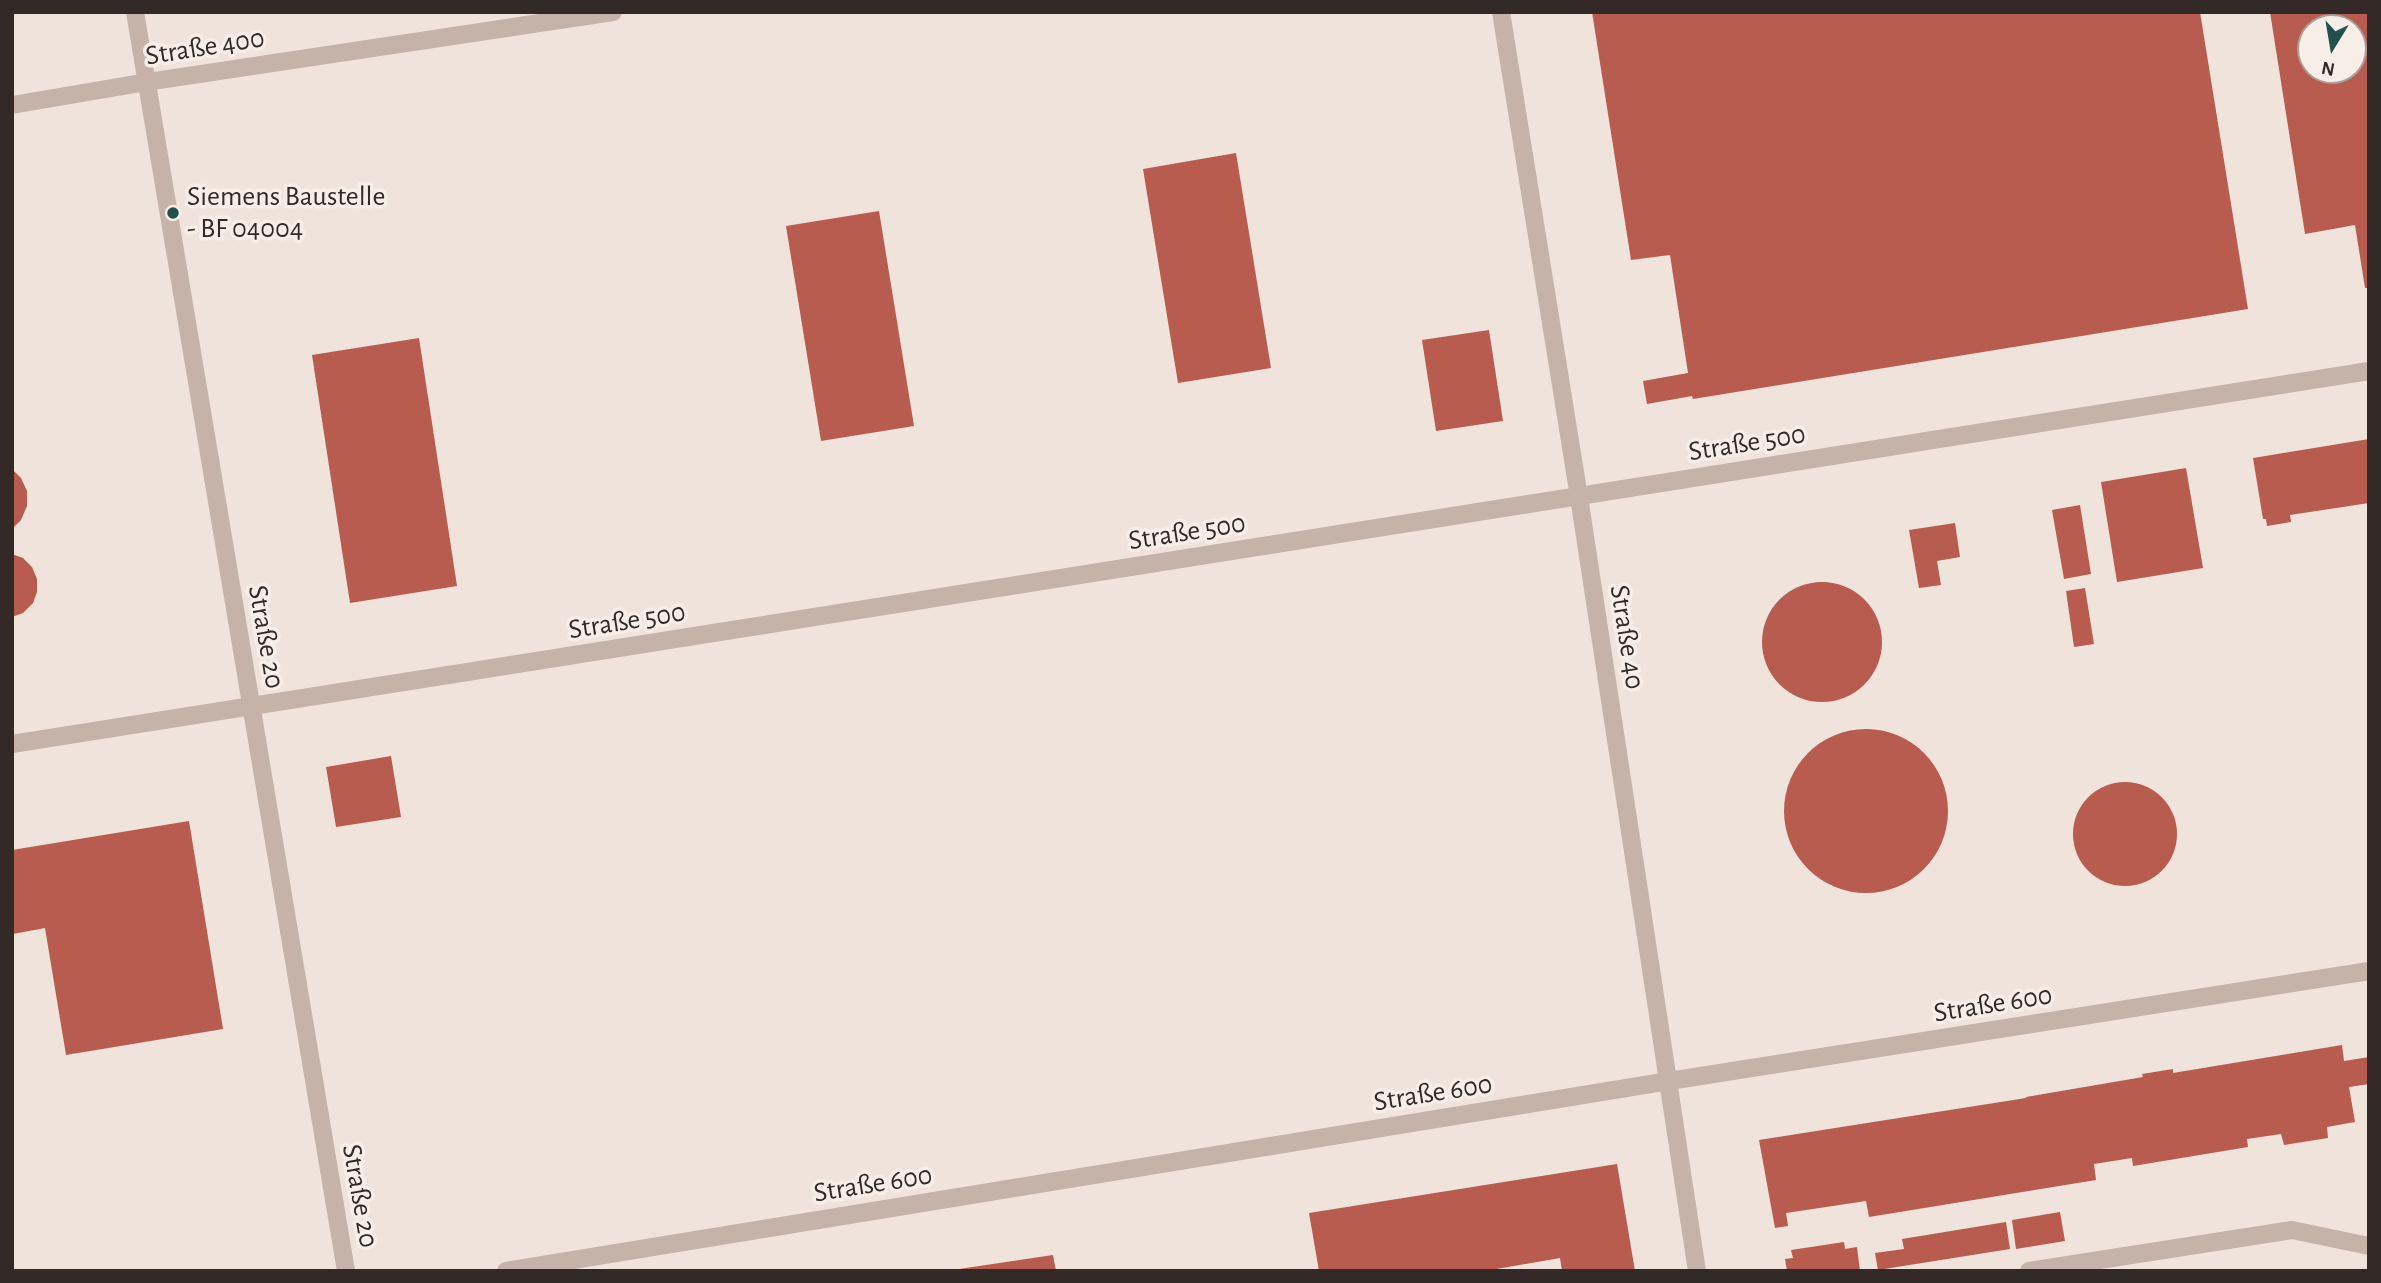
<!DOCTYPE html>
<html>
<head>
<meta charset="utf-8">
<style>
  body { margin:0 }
  #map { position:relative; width:2381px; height:1283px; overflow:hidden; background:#efe3dc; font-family:"Alegreya Sans",sans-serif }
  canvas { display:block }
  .frame { position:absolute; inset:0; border:14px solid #332a28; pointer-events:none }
  .north { position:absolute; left:2297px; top:14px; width:70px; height:70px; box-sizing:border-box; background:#f7eee7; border:2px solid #a9a09b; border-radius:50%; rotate:191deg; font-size:19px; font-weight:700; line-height:28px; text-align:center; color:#332a28 }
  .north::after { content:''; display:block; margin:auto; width:24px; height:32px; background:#22504d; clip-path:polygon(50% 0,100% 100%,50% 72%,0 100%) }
</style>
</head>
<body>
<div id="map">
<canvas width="2381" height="1283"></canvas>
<div class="frame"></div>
<div class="north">N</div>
</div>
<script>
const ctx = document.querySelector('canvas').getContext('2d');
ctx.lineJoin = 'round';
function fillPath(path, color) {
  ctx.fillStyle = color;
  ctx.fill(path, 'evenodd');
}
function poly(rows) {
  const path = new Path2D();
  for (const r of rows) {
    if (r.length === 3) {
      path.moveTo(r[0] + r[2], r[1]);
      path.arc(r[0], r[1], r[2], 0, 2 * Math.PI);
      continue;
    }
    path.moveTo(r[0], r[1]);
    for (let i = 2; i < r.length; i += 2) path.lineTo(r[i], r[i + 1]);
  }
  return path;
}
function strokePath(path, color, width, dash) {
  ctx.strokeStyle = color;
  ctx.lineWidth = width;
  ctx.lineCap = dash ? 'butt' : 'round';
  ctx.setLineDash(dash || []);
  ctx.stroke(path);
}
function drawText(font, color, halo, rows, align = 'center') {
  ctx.font = font + ' "Alegreya Sans",sans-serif';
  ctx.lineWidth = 7;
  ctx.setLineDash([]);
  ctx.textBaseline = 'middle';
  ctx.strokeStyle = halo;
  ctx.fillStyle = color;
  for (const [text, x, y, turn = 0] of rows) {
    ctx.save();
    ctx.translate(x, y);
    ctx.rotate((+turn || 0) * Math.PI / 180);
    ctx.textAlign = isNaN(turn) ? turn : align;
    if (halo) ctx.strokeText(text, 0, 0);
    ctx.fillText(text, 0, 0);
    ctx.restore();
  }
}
fillPath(poly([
  [1592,12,2200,12,2248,309,1693,399,1692,396,1647,404,1643,381,1688,373,1670,255,1631,260],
  [2270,12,2369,12,2369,288,2365,288,2355,225,2305,234],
  [2311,28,2353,28,2353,70,2311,70],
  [1236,153,1271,368,1178,383,1143,169],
  [879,211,914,426,821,441,786,226],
  [1489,330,1503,421,1436,431,1422,340],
  [419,338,457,586,350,603,312,355],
  [2369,439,2369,503,2290,515,2291,522,2267,526,2266,519,2263,519,2253,458],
  [2186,468,2203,568,2117,582,2101,482],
  [12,469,21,478,27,491,27,506,21,520,12,529],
  [2080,505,2091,574,2064,579,2052,510],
  [1955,523,1960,557,1937,561,1941,585,1919,588,1909,530],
  [12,554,23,558,32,567,37,579,37,592,33,603,23,613,12,617],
  [1822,642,60],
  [2085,588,2094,644,2074,647,2066,591],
  [1866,811,82],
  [391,756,401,817,336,827,326,767],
  [2125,834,52],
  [189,821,223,1029,66,1055,45,928,13,934,12,850],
  [2342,1045,2344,1061,2369,1057,2369,1084,2349,1087,2355,1122,2327,1127,2328,1138,2284,1145,2281,1134,2247,1139,2248,1147,2133,1166,2132,1158,2094,1164,2096,1180,1869,1217,1866,1201,1786,1213,1788,1226,1775,1228,1759,1140,2026,1098,2026,1097,2143,1077,2142,1074,2173,1069,2173,1073],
  [1617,1164,1635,1271,1562,1271,1560,1258,1485,1271,1319,1271,1309,1213],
  [2060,1212,2065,1241,2016,1249,2012,1220],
  [2006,1222,2010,1249,1878,1270,1875,1253,1904,1249,1902,1239],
  [1844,1242,1845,1249,1857,1247,1860,1271,1787,1271,1785,1259,1793,1258,1791,1250],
  [1053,1255,1056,1271,959,1271,959,1269]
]), '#b85c50');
strokePath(poly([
  [12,105,147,82,613,12],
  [12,744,2369,371],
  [506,1271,1669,1081,2369,971],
  [2029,1271,2292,1230,2369,1246]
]), '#c5b2a9', 18);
strokePath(poly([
  [135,12,346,1271],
  [1501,12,1579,497,1697,1271]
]), '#c5b2a9', 18);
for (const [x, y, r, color] of [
  [173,213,7,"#22504d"]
]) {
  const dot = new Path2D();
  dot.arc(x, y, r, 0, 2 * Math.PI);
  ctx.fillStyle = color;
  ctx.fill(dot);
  strokePath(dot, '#f7eee7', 2.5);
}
drawText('28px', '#332a28', '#f7eee7', [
  ["Straße 400",205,47,-9],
  ["Straße 500",1747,443,-9],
  ["Straße 500",1187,532,-9],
  ["Straße 500",627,621,-9],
  ["Straße 20",266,637,80],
  ["Straße 40",1627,637,81],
  ["Straße 600",1993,1004,-9],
  ["Straße 600",1433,1093,-9],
  ["Straße 600",873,1184,-9],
  ["Straße 20",360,1196,80]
]);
drawText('28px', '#332a28', '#f7eee7', [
  ["Siemens Baustelle",187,197],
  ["- BF 04004",187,229]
], 'left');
</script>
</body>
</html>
